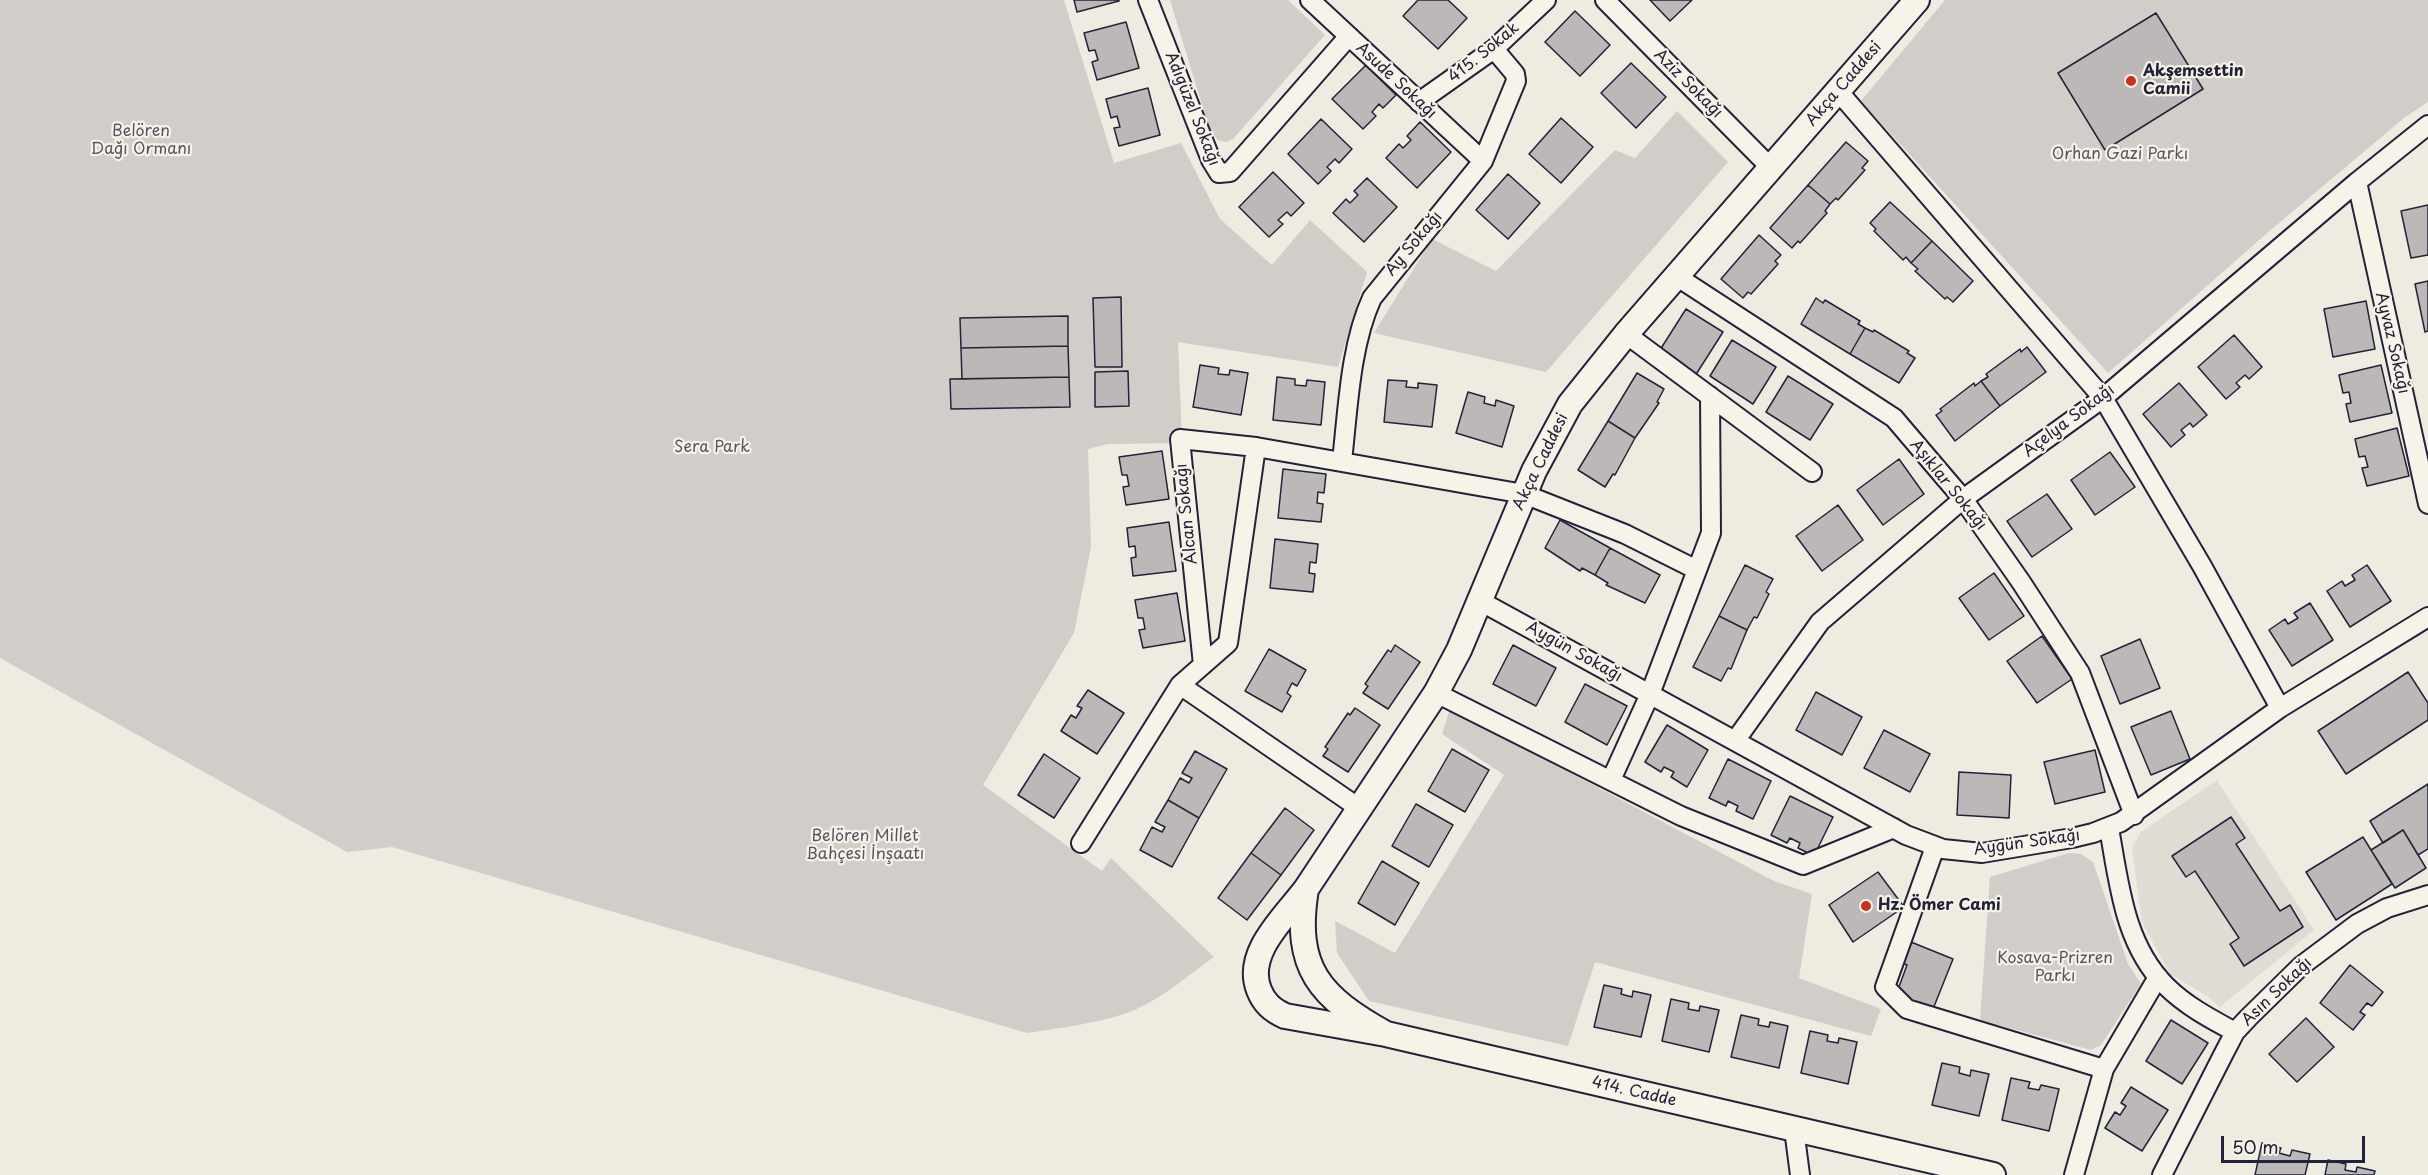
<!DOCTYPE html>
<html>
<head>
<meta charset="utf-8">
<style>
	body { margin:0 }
	#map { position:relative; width:2428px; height:1175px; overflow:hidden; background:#eeebe1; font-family:"Playpen Sans",sans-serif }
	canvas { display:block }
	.scale { position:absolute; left:2221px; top:1136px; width:144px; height:27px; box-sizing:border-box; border:3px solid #22223b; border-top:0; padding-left:8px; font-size:18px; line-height:21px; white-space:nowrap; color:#22223b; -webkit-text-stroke:4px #f7f3e8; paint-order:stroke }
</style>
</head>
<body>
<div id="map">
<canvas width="2428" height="1175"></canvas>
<div class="scale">50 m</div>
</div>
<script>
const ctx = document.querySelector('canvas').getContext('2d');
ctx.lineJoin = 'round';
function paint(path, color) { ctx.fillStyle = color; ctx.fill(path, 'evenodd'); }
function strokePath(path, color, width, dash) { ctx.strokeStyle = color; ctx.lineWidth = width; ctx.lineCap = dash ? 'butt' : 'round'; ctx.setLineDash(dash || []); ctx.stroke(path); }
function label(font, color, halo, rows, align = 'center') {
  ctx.font = font + ' "Playpen Sans",sans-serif'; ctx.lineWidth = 4.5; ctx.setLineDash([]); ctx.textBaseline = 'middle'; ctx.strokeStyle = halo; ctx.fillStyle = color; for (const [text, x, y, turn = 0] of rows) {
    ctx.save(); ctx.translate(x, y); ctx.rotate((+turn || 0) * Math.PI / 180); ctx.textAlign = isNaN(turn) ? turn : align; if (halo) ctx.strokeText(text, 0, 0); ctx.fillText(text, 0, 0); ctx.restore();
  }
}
paint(new Path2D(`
	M2217 780 2314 930 2220 1007 2207 996 2170 974 2142 922 2132 848 2141 832Z`), '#dfdcd4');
paint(new Path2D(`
	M0 0H1064L1114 163 1181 143 1220 219 1272 265 1310 220 1367 272 1338 367 1178 342 1182 443 1108 444 1088 449 1091 547 1074 633 983 785 1102 871 1111 858 1214 957C1186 977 1157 1003 1124 1014 1093 1024 1059 1028 1027 1033L392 847 347 852 0 658Z
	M1170 0H1288L1325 35 1233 139 1226 142 1218 140 1209 128Z
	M1945 0H2428V102L2404 118 2266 234 2108 373 1861 101Z
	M1677 111 1728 162 1546 372 1374 333 1432 239 1496 271 1615 150 1635 158Z
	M1450 709 1774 881 1812 894 1799 978 1881 1009 1871 1036 1595 962 1568 1046 1369 1001 1337 953 1335 921 1395 953 1504 775 1442 734Z
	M2069 853 2081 854 2093 862 2128 964 2141 984 2101 1045 2091 1050 1980 1020 1990 877Z`), '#d1cdc9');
const building = new Path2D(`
	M1074 0H1119V1L1077 12Z
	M1418 0H1448L1467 18 1438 49 1403 16Z
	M1650 0H1692L1670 21Z
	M1575 11 1610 45 1580 76 1545 42Z
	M2156 13 2203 89 2105 150 2058 73Z
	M1126 22 1139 68 1097 80 1092 62 1098 60 1095 50 1089 51 1084 33Z
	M1631 63 1666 97 1636 128 1601 93Z
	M1366 65 1396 95 1383 108 1379 104 1372 112 1376 116 1363 129 1332 99Z
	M1148 88 1160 135 1119 146 1114 128 1120 127 1117 116 1111 118 1106 99Z
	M1561 118 1593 147 1561 183 1529 154Z
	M1321 119 1352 149 1339 163 1335 159 1327 167 1331 171 1318 184 1288 154Z
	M1420 122 1451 152 1417 188 1386 158 1399 144 1403 148 1411 140 1407 136Z
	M1846 142 1868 161 1862 168 1865 170 1838 200 1836 198 1830 204 1808 185Z
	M1273 172 1304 203 1291 216 1287 212 1278 220 1283 224 1269 237 1239 207Z
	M1508 174 1540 203 1508 239 1476 210Z
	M1367 178 1397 207 1364 242 1333 213 1346 199 1350 203 1358 195 1354 191Z
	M1808 185 1830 204 1825 211 1827 213 1800 243 1798 241 1792 248 1770 228Z
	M1890 202 1932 241 1911 263 1906 257 1903 260 1874 231 1876 229 1870 223Z
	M2428 205V255L2411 258 2401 211Z
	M1759 235 1781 255 1775 261 1778 264 1751 294 1748 292 1743 298 1721 279Z
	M1932 241 1973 281 1953 302 1947 297 1945 299 1915 271 1918 269 1911 263Z
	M2428 281V331L2425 332 2415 284Z
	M1121 297 1122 367H1095L1093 298Z
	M1816 298 1823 303 1825 300 1860 321 1858 324 1865 328 1850 354 1801 324Z
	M2366 301 2375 349 2333 357 2324 309Z
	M1686 309 1723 332 1695 376 1658 353Z
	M1068 316V346L961 348 960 318Z
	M1865 328 1873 332 1874 330 1909 351 1907 353 1915 358 1899 383 1850 354Z
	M2234 335 2262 367 2249 379 2245 375 2236 383 2240 387 2226 399 2198 367Z
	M1732 340 1776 367 1753 404 1710 376Z
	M1068 346 1069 377 962 379 961 348Z
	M2027 347 2046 372 2000 406 1981 381 1988 377 1986 374 2020 349 2021 352Z
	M1200 365 1219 368 1218 374 1229 375 1230 370 1248 373 1241 415 1193 407Z
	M2381 365 2392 413 2350 422 2346 404 2351 403 2349 392 2343 393 2339 375Z
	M1128 371 1129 406 1095 407V372Z
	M1637 373 1664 389 1657 402 1659 403 1635 438 1608 421Z
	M1788 376 1833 404 1810 440 1766 412Z
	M1069 377 1070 407 951 409 950 379Z
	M1277 377 1295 379V385L1306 386 1307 380 1325 382 1321 425 1273 420Z
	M1388 380 1407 381 1406 387 1418 388V383L1437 385 1432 427 1384 422Z
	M1981 381 2000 406 1955 441 1936 415 1942 411 1940 409 1974 383 1975 386Z
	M2179 383 2207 415 2193 427 2190 423 2181 430 2185 435 2171 447 2143 414Z
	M1468 392 1485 397 1484 403 1495 406 1496 400 1514 406 1502 447 1456 433Z
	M1608 421 1635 438 1615 475 1613 474 1605 487 1578 470Z
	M2397 428 2409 476 2367 486 2362 468 2368 467 2365 456 2359 457 2355 439Z
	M1162 451 1169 499 1126 505 1123 487 1129 486 1127 475H1122L1119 457Z
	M2110 452 2135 487 2095 515 2071 480Z
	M1899 459 1924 494 1883 525 1857 490Z
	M1283 469 1326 474 1324 493 1318 492 1317 503 1323 504 1321 522 1278 518Z
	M2047 494 2072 529 2032 557 2007 521Z
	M1838 505 1863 540 1822 571 1796 536Z
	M1560 520 1610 548 1595 575 1582 568 1580 571 1545 548Z
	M1169 522 1176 571 1133 576 1131 558 1136 557 1135 546 1129 547 1127 528Z
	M1275 539 1318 544 1316 563 1310 562 1309 573 1315 574 1313 592 1270 588Z
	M1610 548 1660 575 1645 603 1606 585 1608 583 1595 575Z
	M1745 565 1773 579 1766 592 1769 594 1757 618 1754 617 1747 630 1719 616Z
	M2367 565 2391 601 2350 627 2327 591 2342 581 2345 586 2355 580 2352 575Z
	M1994 573 2024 616 1989 640 1959 598Z
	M1177 593 1185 641 1143 648 1139 630 1145 629 1143 618H1138L1135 600Z
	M2310 603 2333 640 2292 666 2269 630 2285 619 2288 624 2298 618 2294 613Z
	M1719 616 1747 630 1731 669 1728 668 1721 681 1693 667Z
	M2042 636 2072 679 2037 703 2007 661Z
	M2140 639 2160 688 2120 704 2101 656Z
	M1395 645 1420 662 1388 709 1363 693 1368 686 1365 684 1388 650 1391 652Z
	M1513 645 1556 668 1536 706 1493 684Z
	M1269 649 1306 670 1297 686 1292 683 1287 693 1291 696 1282 712 1245 691Z
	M2408 672 2428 703V720L2346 774 2318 731Z
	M1585 684 1627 706 1607 745 1565 722Z
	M1088 690 1124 713 1097 754 1061 731 1071 715 1076 718 1082 708 1077 706Z
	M1816 692 1862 717 1842 755 1796 730Z
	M1355 708 1380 725 1348 772 1323 756 1328 749 1325 747 1348 713 1350 715Z
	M2171 711 2190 759 2151 775 2131 727Z
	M1667 725 1708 750 1687 787 1671 777 1674 772 1664 767 1661 772 1645 762Z
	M1884 730 1930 754 1910 792 1864 768Z
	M1452 749 1489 770 1465 812 1428 791Z
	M2095 750 2105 792 2055 804 2044 762Z
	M1195 751 1227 769 1199 818 1168 800 1180 778 1189 783 1192 778 1182 773Z
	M1044 754 1080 778 1054 818 1018 795Z
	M1728 759 1771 781 1753 819 1736 811 1738 806 1728 801 1726 806 1709 798Z
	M1959 772 2011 775 2009 818 1957 815Z
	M2428 784V849L2418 855 2403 830 2383 843 2370 821Z
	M1790 796 1833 817 1814 856 1798 848 1800 843 1790 838 1787 843 1771 835Z
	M1168 800 1199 818 1172 867 1140 850 1152 827 1162 832 1165 827 1155 822Z
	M1416 804 1453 825 1429 867 1392 846Z
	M1285 808 1314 830 1281 875 1251 853Z
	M2231 817 2245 838 2236 844 2280 911 2290 905 2303 927 2244 966 2230 944 2239 938 2195 871 2186 877 2172 856Z
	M2403 830 2426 868 2395 888 2371 850Z
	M2363 837 2392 884 2336 920 2306 872Z
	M1251 853 1281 875 1247 920 1218 898Z
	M1382 861 1419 883 1395 925 1358 903Z
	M1878 872 1904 907 1853 942 1829 905Z
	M1906 940 1953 959 1933 1009 1896 995 1907 965 1898 961Z
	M2350 965 2383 992 2372 1006 2367 1003 2360 1012 2365 1015 2353 1030 2320 1003Z
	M1604 985 1622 989 1621 994 1632 997 1633 991 1651 995 1641 1037 1594 1027Z
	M1671 999 1689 1003 1688 1009 1699 1011 1700 1006 1719 1010 1709 1052 1662 1041Z
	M1741 1015 1759 1019 1758 1025 1769 1027 1770 1022 1788 1026 1779 1068 1731 1057Z
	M2306 1018 2334 1047 2297 1082 2269 1054Z
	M2171 1020 2208 1043 2182 1084 2146 1061Z
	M1810 1031 1828 1035 1827 1041 1838 1043 1839 1038 1857 1042 1848 1084 1801 1073Z
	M1942 1063 1960 1067 1959 1073 1970 1076 1971 1070 1989 1074 1979 1116 1932 1105Z
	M2011 1078 2030 1082 2028 1088 2039 1090 2041 1085 2059 1089 2049 1131 2002 1120Z
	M2131 1087 2168 1110 2142 1151 2105 1128 2115 1112 2120 1115 2126 1106 2121 1103Z
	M2262 1143 2281 1148 2279 1153 2290 1156 2292 1150 2310 1154 2305 1175H2255Z
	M2328 1160 2346 1164 2345 1170 2356 1172 2357 1167 2375 1171 2374 1175H2325Z`);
paint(building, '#bbb8b7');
strokePath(building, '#22223b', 1.5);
const street = new Path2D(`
	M1148 0 1211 160 1219 173 1230 172 1349 36
	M1310 0 1483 161
	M1605 0 1771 168
	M1838 91 2103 398 2202 566 2280 708
	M1419 102 1494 49 1546 0
	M2357 182 2428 504
	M1676 276 1894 418 1963 499 2021 582 2080 673 2134 815
	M1626 334 1812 472
	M1342 461C1348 409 1350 346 1372 298L1483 161 1516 81 1515 74 1494 49
	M1480 601 1906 835 1943 849 1982 853 2072 838 2093 833 2121 822 2280 708 2428 617
	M1203 665 1180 439 1256 447 1524 494 1625 534 1697 570
	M1180 685 1359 808
	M1436 693 1681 816 1803 865 1894 828
	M1735 741 1820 622 1963 499 2103 398 2357 182 2428 125
	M1611 780 1650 694 1711 533 1710 396
	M2109 828C2119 883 2124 944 2166 986 2186 1006 2211 1019 2235 1032
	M1081 843 1180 685 1228 643 1256 447
	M1935 847 1885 987 1907 1009 2104 1069
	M1794 1129 1800 1175
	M2074 1175 2104 1069 2158 977
	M2162 1175 2223 1055 2235 1032 2249 1017 2301 966 2357 924 2387 908 2428 895`);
const secondary = new Path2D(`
	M1306 889 1436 693 1459 650 1534 471 1570 404 1626 334 1917 0
	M1386 1034C1320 997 1293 969 1306 889 1285 917 1244 953 1259 990 1264 1003 1272 1010 1285 1016L1386 1034 1993 1175`);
strokePath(street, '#22223b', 22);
strokePath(secondary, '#22223b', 28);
strokePath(street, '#f7f3e8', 18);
strokePath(secondary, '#f7f3e8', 24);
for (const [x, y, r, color] of [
	[2131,81,6,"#c8321e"],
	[1866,906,6,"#c8321e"]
]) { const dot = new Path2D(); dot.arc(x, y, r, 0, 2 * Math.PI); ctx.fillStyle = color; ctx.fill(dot); strokePath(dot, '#f7f3e8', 2); }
label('16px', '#22223b', '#f7f3e8', [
	["415. Sokak",1484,53,-39],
	["Asude Sokağı",1396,81,43],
	["Aziz Sokağı",1688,84,45],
	["Akça Caddesi",1844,84,-49],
	["Adıgüzel Sokağı",1192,109,68],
	["Ay Sokağı",1414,244,-50],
	["Ayvaz Sokağı",2392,343,77],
	["Açelya Sokağı",2069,421,-37],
	["Akça Caddesi",1541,462,-64],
	["Aşıklar Sokağı",1948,485,51],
	["Alcan Sokağı",1187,514,-96],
	["Aygün Sokağı",1574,652,29],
	["Aygün Sokağı",2027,843,-8],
	["Asın Sokağı",2277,992,-44],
	["414. Cadde",1634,1092,13]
]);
label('bold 16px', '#22223b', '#f7f3e8', [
	["Akşemsettin",2143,72],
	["Camii",2143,90],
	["Hz. Ömer Cami",1878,906]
], 'left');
label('16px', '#575566', '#f7f3e8', [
	["Belören",141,132],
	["Dağı Ormanı",141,150],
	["Orhan Gazi Parkı",2120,155],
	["Sera Park",712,448],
	["Belören Millet",865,837],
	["Bahçesi İnşaatı",865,855],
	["Kosava-Prizren",2055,959],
	["Parkı",2055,977]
]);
</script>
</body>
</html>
